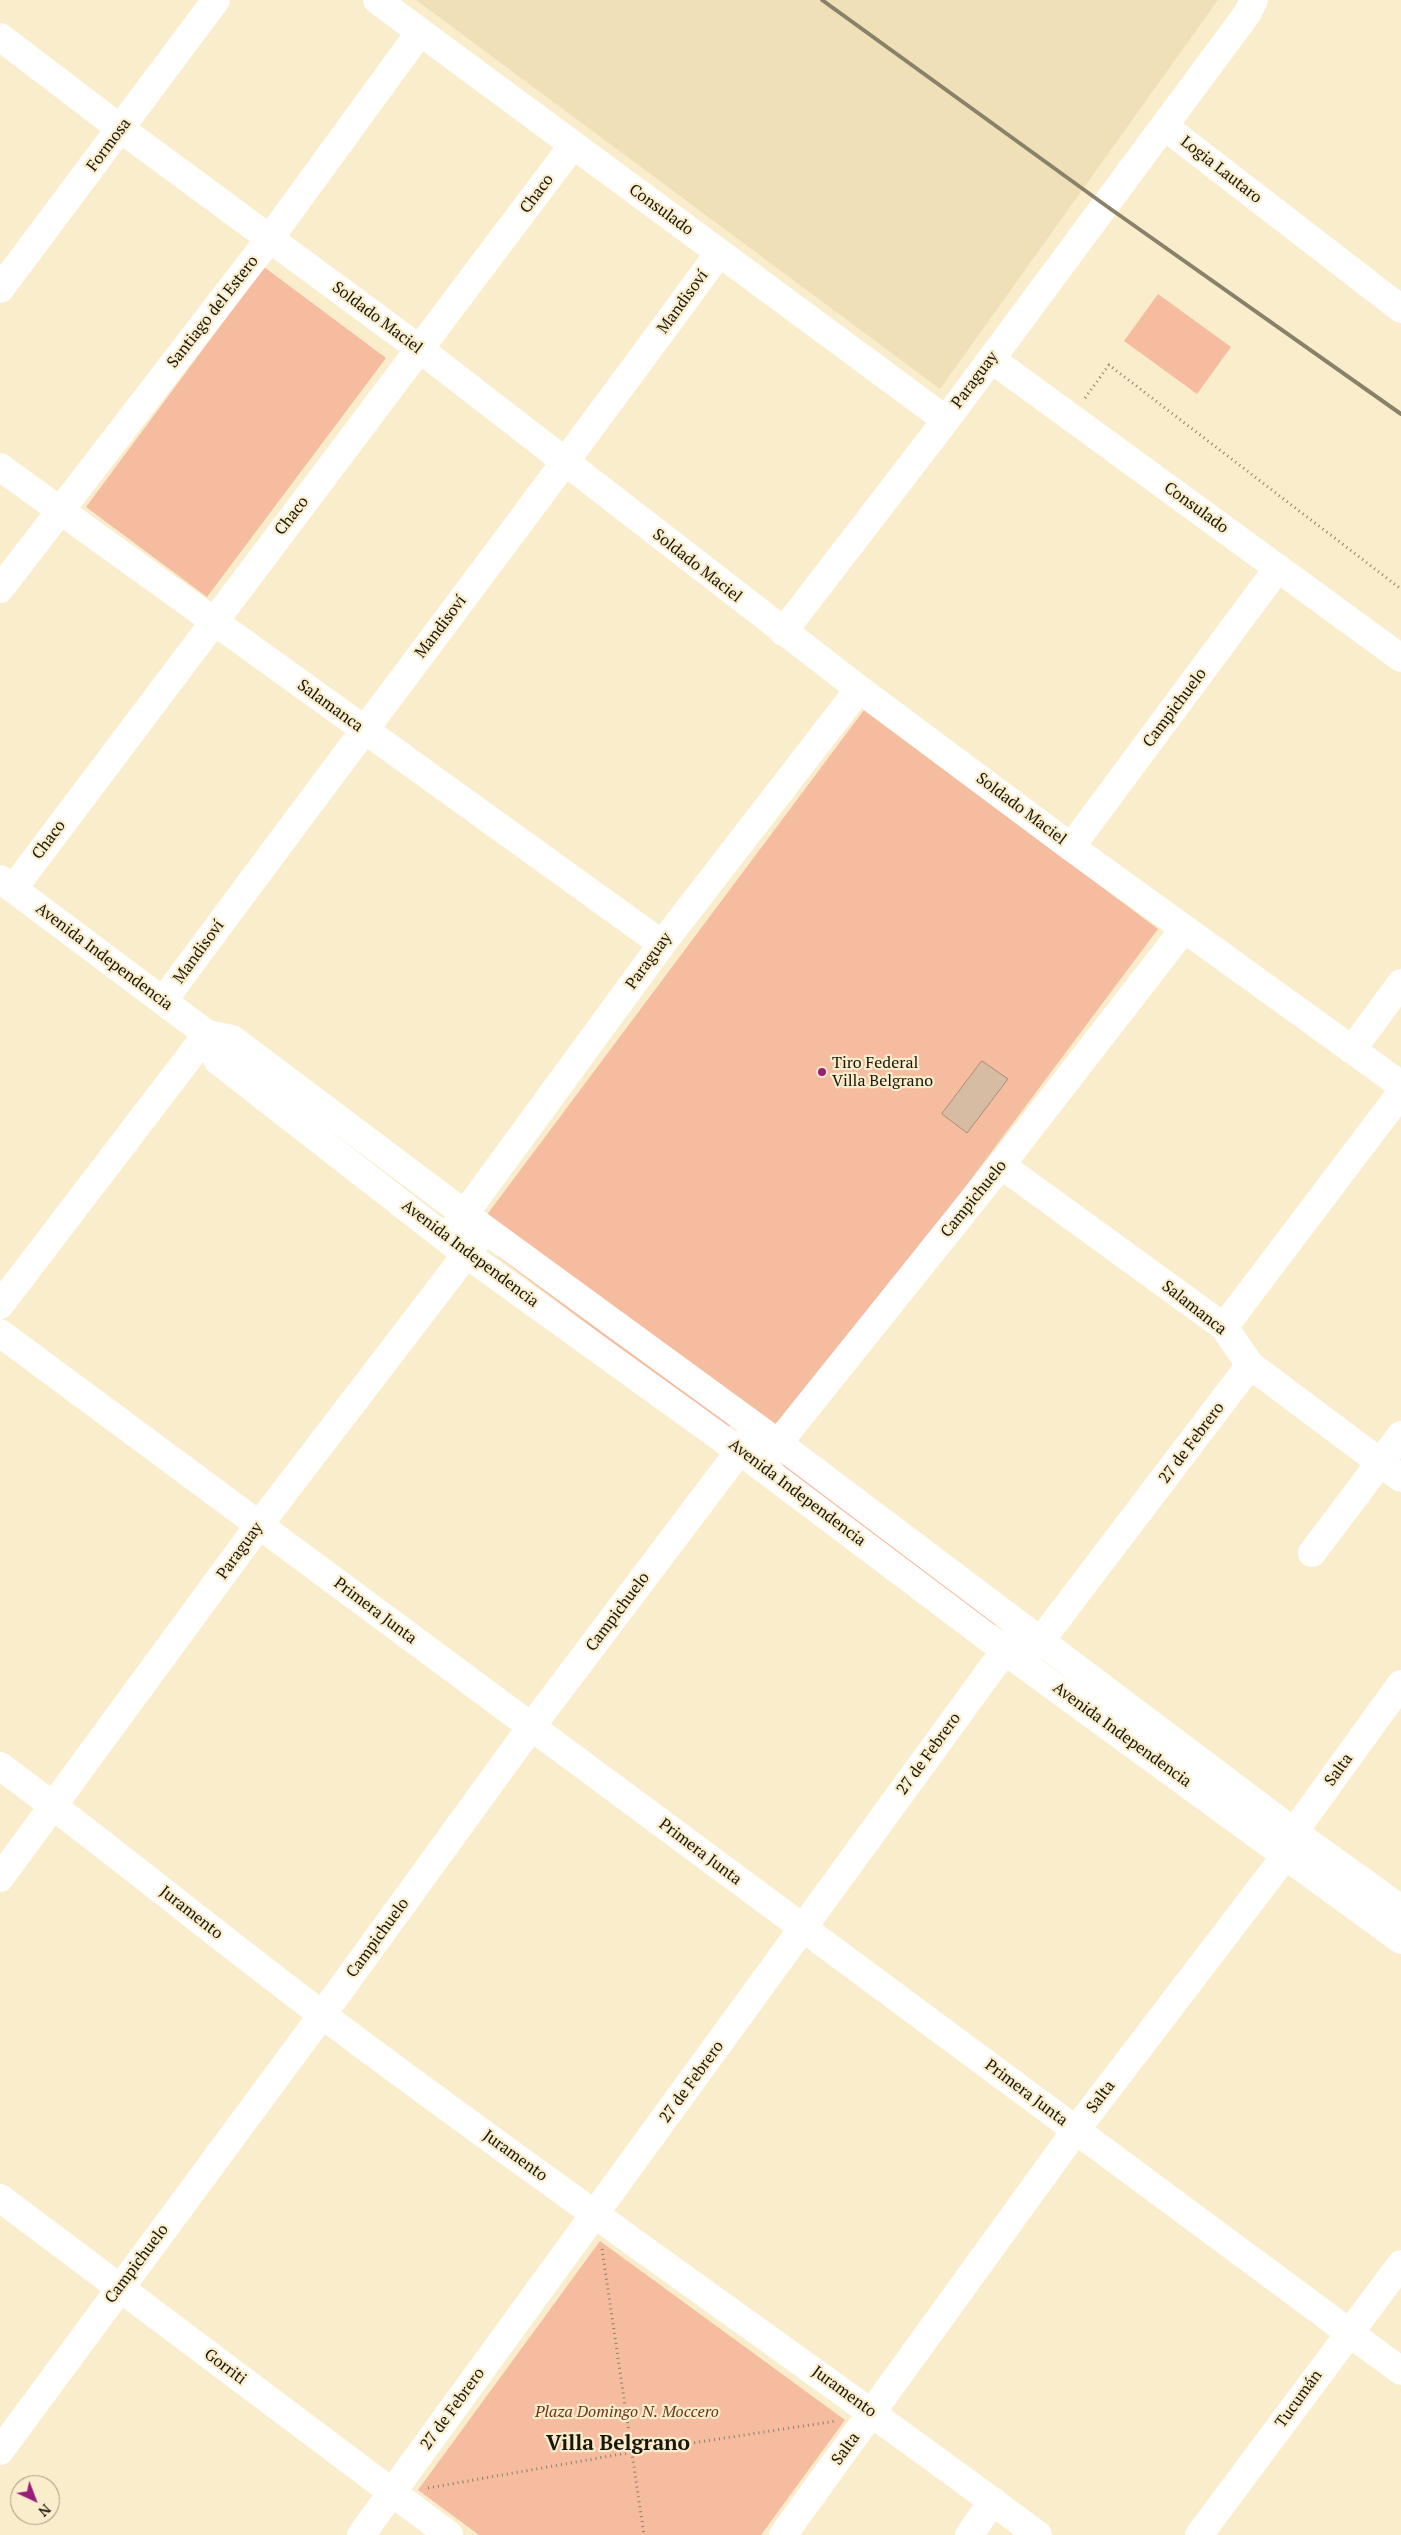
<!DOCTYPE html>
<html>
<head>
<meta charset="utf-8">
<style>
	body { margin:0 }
	#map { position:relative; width:1401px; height:2535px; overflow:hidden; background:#faedcc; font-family:"PT Serif",serif }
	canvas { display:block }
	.north { position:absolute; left:10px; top:2475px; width:50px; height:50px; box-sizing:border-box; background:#faedcc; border:1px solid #a0977e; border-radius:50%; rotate:137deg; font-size:14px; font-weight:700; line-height:20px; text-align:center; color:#191509 }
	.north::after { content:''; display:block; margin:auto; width:18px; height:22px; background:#991e77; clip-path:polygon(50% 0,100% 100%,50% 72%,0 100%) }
</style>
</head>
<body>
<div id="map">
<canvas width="1401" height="2535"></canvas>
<div class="north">N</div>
</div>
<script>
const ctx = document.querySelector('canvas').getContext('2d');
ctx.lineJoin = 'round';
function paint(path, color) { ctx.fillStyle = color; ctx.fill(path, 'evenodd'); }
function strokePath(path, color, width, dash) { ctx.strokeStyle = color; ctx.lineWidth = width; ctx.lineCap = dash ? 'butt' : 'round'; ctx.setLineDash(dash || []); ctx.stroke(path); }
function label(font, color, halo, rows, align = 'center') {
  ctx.font = font + ' "PT Serif",serif'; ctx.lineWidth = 4.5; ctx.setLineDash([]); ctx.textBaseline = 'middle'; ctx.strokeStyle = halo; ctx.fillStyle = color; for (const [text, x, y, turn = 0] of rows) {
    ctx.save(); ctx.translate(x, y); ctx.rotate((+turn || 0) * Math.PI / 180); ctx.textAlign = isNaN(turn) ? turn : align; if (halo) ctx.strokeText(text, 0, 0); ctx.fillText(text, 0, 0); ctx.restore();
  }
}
paint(new Path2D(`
	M416 0H1218L940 389Z`), '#efe0b7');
paint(new Path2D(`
	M264 267 386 358 207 597 86 507Z
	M1158 294 1231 347 1197 394 1124 341Z
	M864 710 1158 929 780 1435 486 1216Z
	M501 1251 731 1424 727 1429 497 1256Z
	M784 1463 997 1623 993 1628 781 1468Z
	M600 2241 845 2420 761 2535H479L418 2490Z`), '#f6bca0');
const building = new Path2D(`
	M982 1061 1008 1079 967 1133 942 1114Z`);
paint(building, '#d5bca2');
strokePath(building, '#a68e74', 1);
strokePath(new Path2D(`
	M1085 398 1109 365 1401 589
	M602 2249 644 2535
	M428 2488 633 2452 836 2421`), '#888069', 3, [1, 4]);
strokePath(new Path2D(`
	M377 0 946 420
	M0 37 121 129 421 350 859 689 1071 847 1401 1085
	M1164 126 1401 309
	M0 289 216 0
	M991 359 1401 658
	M0 467 662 944
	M0 589 270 238 420 32
	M783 632 946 420 1247 14 1254 0
	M1071 847 1278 568
	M0 879 207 1034 232 1039 486 1230 778 1443 1294 1832 1401 1909
	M13 889C198 640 388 394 573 145
	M163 1001C347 751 536 504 719 253
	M207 1034 218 1061 466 1254 760 1466 1023 1664 1401 1940
	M1352 1050 1401 983
	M1001 1165 1224 1327 1250 1365 1401 1478
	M455 1227 662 944 859 689
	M0 1305 207 1034
	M1224 1327 1401 1093
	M0 1333 1401 2371
	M767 1457 1001 1165 1184 929
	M1312 1553 1401 1435
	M1029 1656 1250 1365
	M0 1766C110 1847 214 1934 324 2016 559 2193 802 2359 1038 2535
	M0 1878 259 1525 478 1239
	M0 2198 449 2535
	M0 2451 322 2015 531 1727 750 1437
	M361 2535 1016 1635
	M783 2535 1076 2130 1286 1855 1294 1832 1401 1684
	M969 2535 993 2501
	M1199 2535 1401 2264`), '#fff', 28);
strokePath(new Path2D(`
	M822 0 1105 205 1401 414`), '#89816a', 4);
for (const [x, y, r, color] of [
	[822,1072,5,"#991e77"]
]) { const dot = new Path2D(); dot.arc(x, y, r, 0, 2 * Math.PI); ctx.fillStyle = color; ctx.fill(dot); strokePath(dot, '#faedcc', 2); }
label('16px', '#191509', '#faedcc', [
	["Formosa",109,145,-53],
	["Logia Lautaro",1221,170,38],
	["Chaco",537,194,-53],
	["Consulado",661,210,36],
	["Mandisoví",683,302,-54],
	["Santiago del Estero",213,312,-52],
	["Soldado Maciel",377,318,37],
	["Paraguay",975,380,-53],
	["Consulado",1196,508,36],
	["Chaco",292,516,-52],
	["Soldado Maciel",697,566,38],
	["Mandisoví",441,627,-53],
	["Salamanca",330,706,36],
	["Campichuelo",1175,708,-53],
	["Soldado Maciel",1021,809,37],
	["Chaco",49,840,-53],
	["Mandisoví",199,952,-54],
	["Avenida Independencia",104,957,37],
	["Paraguay",649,961,-54],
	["Campichuelo",974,1199,-51],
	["Avenida Independencia",470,1254,37],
	["Salamanca",1194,1308,38],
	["27 de Febrero",1192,1443,-53],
	["Avenida Independencia",797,1493,37],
	["Paraguay",240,1551,-54],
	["Primera Junta",375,1611,37],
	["Campichuelo",618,1612,-53],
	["Avenida Independencia",1122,1735,36],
	["27 de Febrero",929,1754,-54],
	["Salta",1339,1770,-54],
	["Primera Junta",700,1852,37],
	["Juramento",191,1913,38],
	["Campichuelo",378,1938,-54],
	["27 de Febrero",692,2082,-54],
	["Primera Junta",1026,2093,37],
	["Salta",1101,2097,-53],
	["Juramento",515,2156,36],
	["Campichuelo",137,2264,-53],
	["Gorriti",225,2367,37],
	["Juramento",844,2392,36],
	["Tucumán",1299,2399,-54],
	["27 de Febrero",453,2409,-54],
	["Salta",846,2449,-54]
]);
label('16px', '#191509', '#faedcc', [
	["Tiro Federal",832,1063],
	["Villa Belgrano",832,1081]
], 'left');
label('italic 16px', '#6b371a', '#faedcc', [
	["Plaza Domingo N. Moccero",627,2412]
]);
label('bold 21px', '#191509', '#faedcc', [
	["Villa Belgrano",618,2444]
]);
</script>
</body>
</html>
